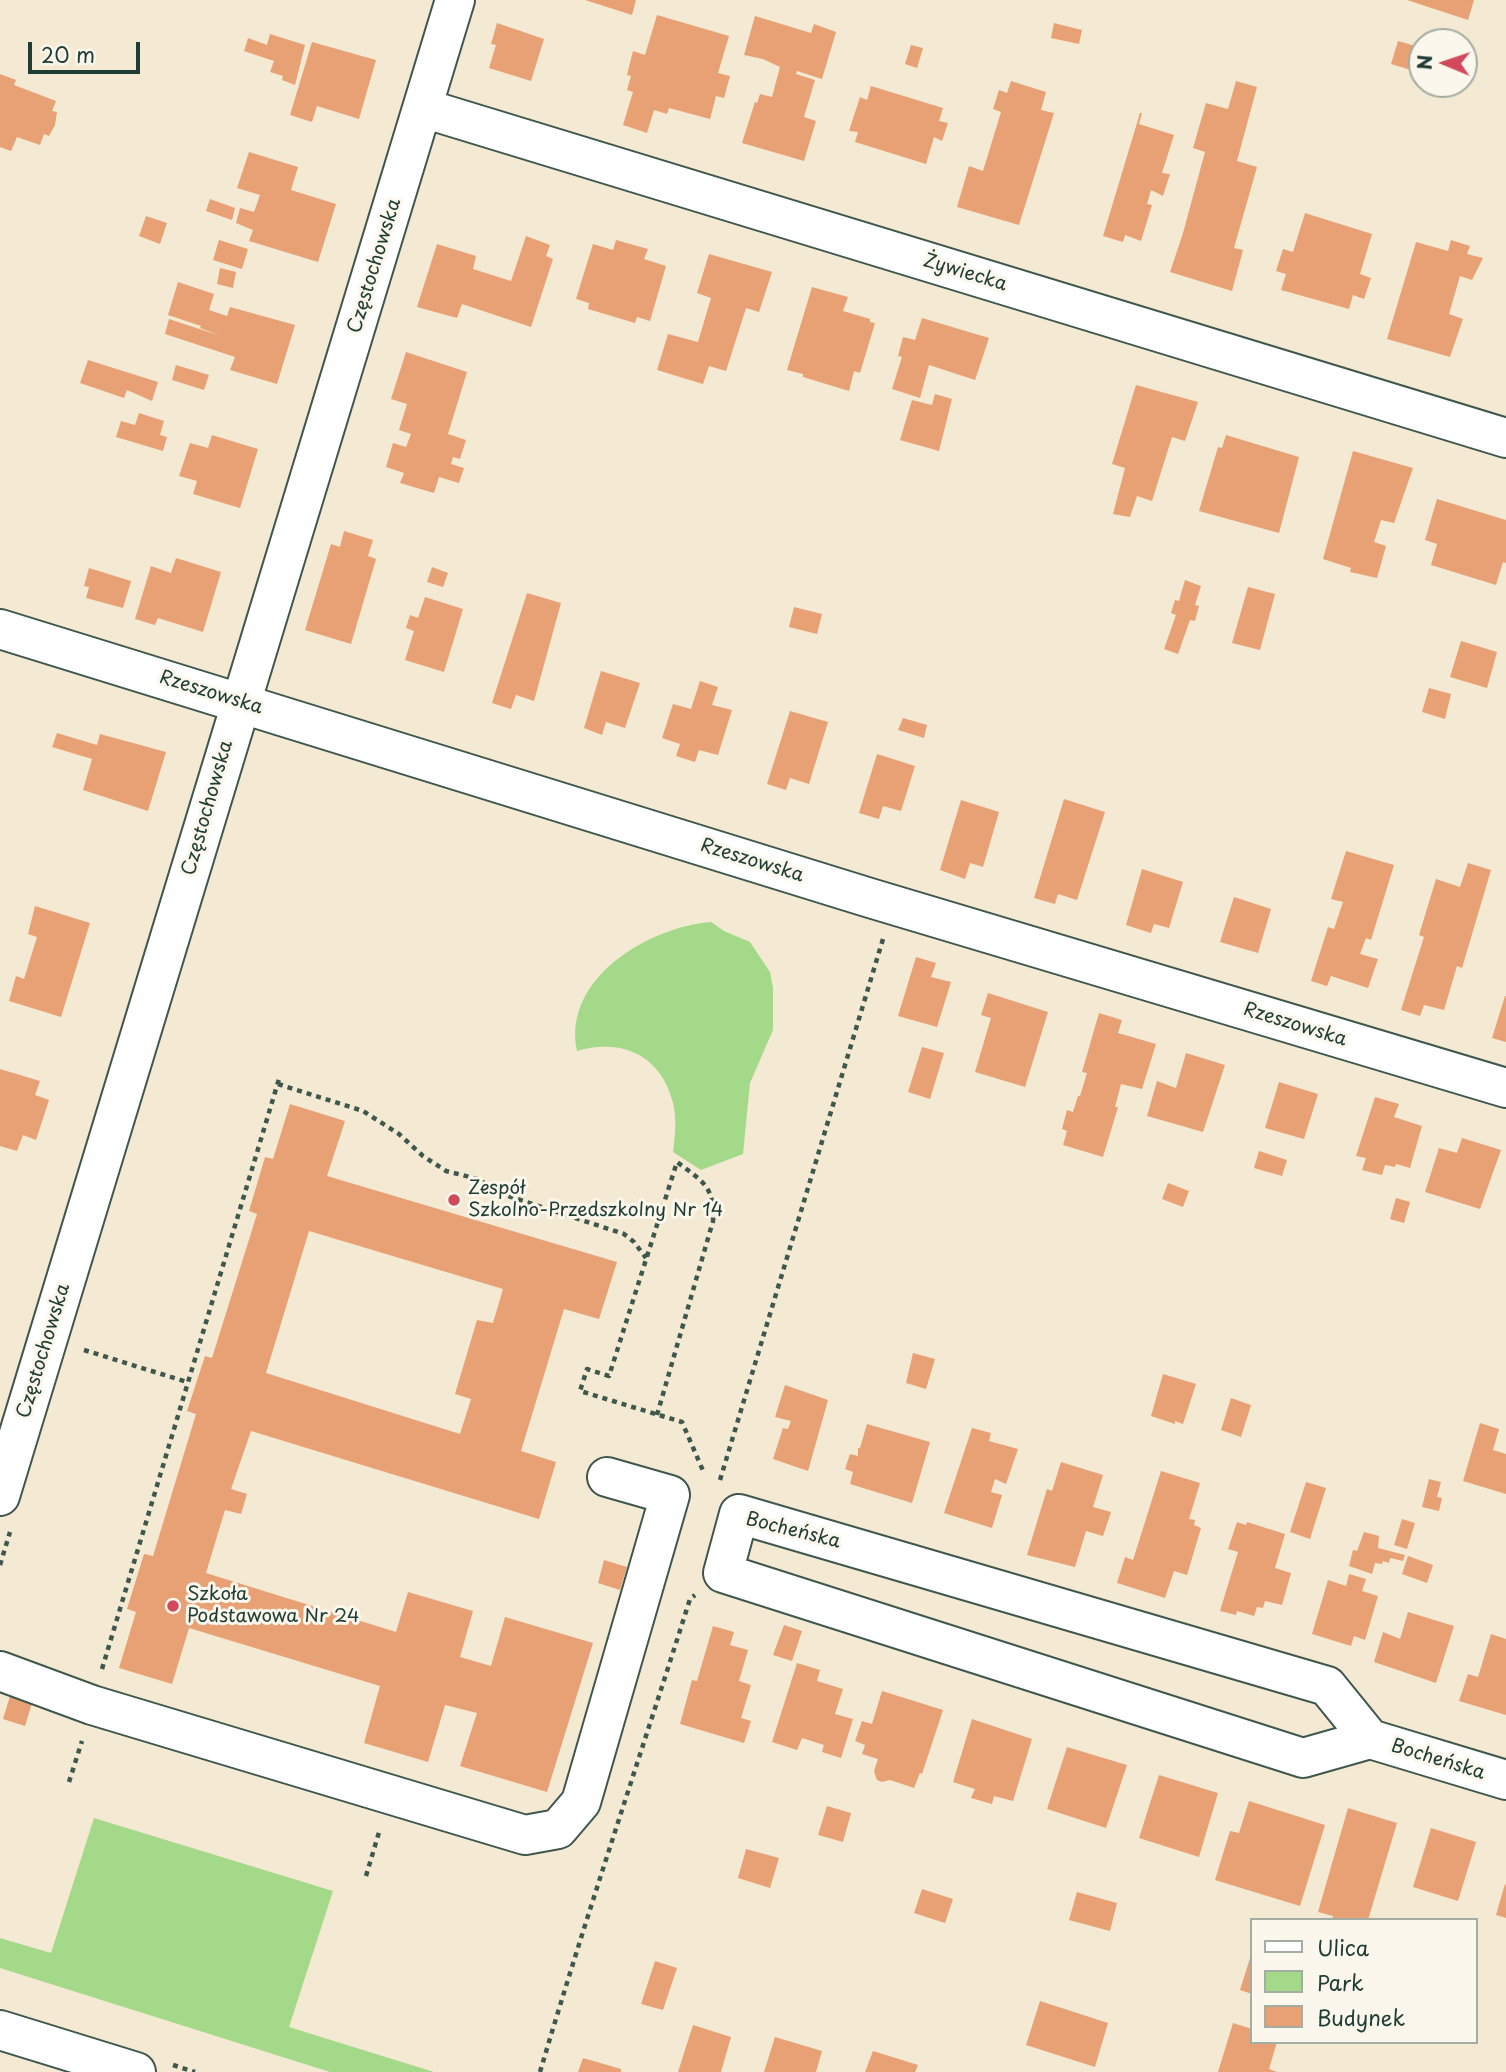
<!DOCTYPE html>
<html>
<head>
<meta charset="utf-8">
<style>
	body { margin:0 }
	#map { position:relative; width:1506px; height:2072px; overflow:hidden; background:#f4ead3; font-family:"Playpen Sans",sans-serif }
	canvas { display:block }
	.legend { position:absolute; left:1250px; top:1918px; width:228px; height:126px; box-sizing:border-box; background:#fbf7ec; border:2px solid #a3ada2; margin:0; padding:9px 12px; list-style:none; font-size:21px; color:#1f3d34 }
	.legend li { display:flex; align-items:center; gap:14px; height:35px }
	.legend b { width:35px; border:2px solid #a3ada2 }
	.north { position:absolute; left:1408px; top:28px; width:70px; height:70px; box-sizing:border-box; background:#fbf7ec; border:2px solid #a3ada2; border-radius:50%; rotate:272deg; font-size:19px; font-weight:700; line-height:28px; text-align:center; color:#1f3d34 }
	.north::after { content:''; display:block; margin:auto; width:24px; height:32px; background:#d1495b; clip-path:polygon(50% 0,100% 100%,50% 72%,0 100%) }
	.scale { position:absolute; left:28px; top:42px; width:112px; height:32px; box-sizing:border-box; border:4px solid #1f3d34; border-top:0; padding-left:9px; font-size:21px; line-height:24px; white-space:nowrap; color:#1f3d34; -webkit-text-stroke:5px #fbf7ec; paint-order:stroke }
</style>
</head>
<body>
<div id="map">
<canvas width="1506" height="2072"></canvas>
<ul class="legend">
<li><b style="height:9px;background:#fff"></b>Ulica</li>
<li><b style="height:19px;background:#a4d989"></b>Park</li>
<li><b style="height:19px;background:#e7a175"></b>Budynek</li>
</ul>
<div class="north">N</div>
<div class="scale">20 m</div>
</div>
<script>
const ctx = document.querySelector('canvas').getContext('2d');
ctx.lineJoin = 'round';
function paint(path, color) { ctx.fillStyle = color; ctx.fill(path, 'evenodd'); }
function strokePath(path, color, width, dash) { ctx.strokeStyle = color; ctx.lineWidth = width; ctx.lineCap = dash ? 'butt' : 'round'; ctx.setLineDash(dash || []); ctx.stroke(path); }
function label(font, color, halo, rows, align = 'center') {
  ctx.font = font + ' "Playpen Sans",sans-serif'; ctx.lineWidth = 6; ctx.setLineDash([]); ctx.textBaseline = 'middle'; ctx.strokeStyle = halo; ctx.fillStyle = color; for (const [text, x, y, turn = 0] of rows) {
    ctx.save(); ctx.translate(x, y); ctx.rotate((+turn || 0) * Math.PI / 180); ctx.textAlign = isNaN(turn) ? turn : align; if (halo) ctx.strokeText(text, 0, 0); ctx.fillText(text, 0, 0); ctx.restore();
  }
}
paint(new Path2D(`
	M711 922 724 931 750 942 770 972 773 988V1030L750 1083 743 1154 701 1170 673 1152C675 1136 677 1119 673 1103 661 1055 622 1038 577 1051 562 978 649 927 711 922Z
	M94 1818 333 1891 289 2027 434 2072H330L0 1968V1938L51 1953Z`), '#a4d989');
paint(new Path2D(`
	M585 0H636L632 15Z
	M1407 0H1474L1468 20Z
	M657 15 729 36 718 73 730 76 724 98 716 96 710 119 669 108 667 114 654 110 647 133 623 125 633 92 627 90 631 76 627 75 633 51 645 55Z
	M755 16 811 33 814 24 836 32 822 79 797 71 796 74 815 80 804 117 816 121 804 161 742 143 755 102 757 103 760 94 772 97 780 67 763 59 744 55Z
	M497 23 544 39 531 81 489 68 496 45 491 44Z
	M1054 23 1082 30 1079 44 1051 38Z
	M270 34 305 45 295 85 282 80 283 76 270 72 274 61 244 51 248 38 267 45Z
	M1398 41 1419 47 1411 70 1391 64Z
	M312 42 376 60 359 119 317 106 312 122 290 115Z
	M911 45 923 48 917 68 905 64Z
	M0 74 16 80 14 85 56 101 52 111 57 112 55 125 49 136 44 134 40 145 17 137 11 151 0 147Z
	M1011 81 1046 92 1041 110 1054 113 1019 225 957 207 969 166 983 171 1001 112 993 109 999 90 1007 93Z
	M1236 81 1257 87 1237 161 1257 167 1234 248 1243 250 1232 291 1170 272 1183 233 1205 152 1193 148 1206 103 1228 109Z
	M871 86 943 108 939 121 948 123 942 141 934 137 926 164 855 142 858 132 849 131 860 97 867 100Z
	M1140 113H1142L1139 124 1174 135 1162 173 1170 174 1163 196 1151 190 1147 204 1152 205 1141 241 1125 235 1123 242 1103 236Z
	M249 152 298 167 291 190 336 204 318 262 249 241 253 230 236 223 240 208 254 212 260 195 237 188Z
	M210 199 235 208 232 220 206 211Z
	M1305 213 1372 234 1360 274 1371 278 1364 299 1353 295 1349 309 1281 290 1286 274 1276 271 1283 249 1293 252Z
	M146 216 167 223 160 244 139 236Z
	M526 236 550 245 546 256 553 259 531 327 462 304 457 318 417 307 437 244 476 256 473 269 511 281Z
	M219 240 248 249 242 269 213 260Z
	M616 240 648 249 644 259 666 266 650 321 637 317 635 323 588 309 589 303 576 299 593 244 613 250Z
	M1451 240 1470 246 1467 254 1483 258 1472 280 1460 276 1449 314 1463 319 1450 357 1387 339 1416 242 1448 251Z
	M709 254 772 272 759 312 746 308 726 371 709 366 703 384 657 370 668 334 698 342 711 298 697 293Z
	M220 268 236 272 233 288 217 284Z
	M178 282 214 294 209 310 227 316 230 307 295 325 277 384 230 370 235 357 165 334 169 319 221 336 200 328 201 326 168 315Z
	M812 287 848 297 843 311 870 319V322L875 323 860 373 854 371 849 391 803 377V374L787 370Z
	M922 318 989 338 975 380 929 365 920 398 892 389 902 357 898 356 903 337 915 340Z
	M406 352 467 372 448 434 466 440 460 459 453 457 451 464 464 468 459 483 439 477 434 493 400 483 404 473 386 467 393 443 406 447 411 434 399 430 407 404 391 399Z
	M88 360 158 382 152 401 127 390 124 398 80 383Z
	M176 365 209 375 204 390 172 380Z
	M1136 385 1198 402 1185 441 1172 437 1152 501 1137 496 1130 517 1113 514 1125 468 1112 464Z
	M935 394 952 399 939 451 900 440 912 400 932 405Z
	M139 413 164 421 160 435 167 437 163 451 116 437 121 421 135 425Z
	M212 435 258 449 240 508 193 494 197 481 179 476 190 443 208 448Z
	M1226 435 1299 457 1279 533 1199 511 1218 447 1222 448Z
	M1353 451 1413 468 1394 523 1381 520 1374 542 1386 546 1377 578 1350 572 1351 568 1323 559Z
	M1437 499 1506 520V563L1503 562 1496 585 1431 565 1437 544 1425 540Z
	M344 531 373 540 368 556 376 559 351 644 305 630 331 544 340 547Z
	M176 558 221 572 203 632 158 618 155 625 135 619 151 566 171 573Z
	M432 567 448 573 443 587 427 582Z
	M89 568 131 581 123 608 86 598 89 587 84 586Z
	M1185 580 1201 586 1195 605 1199 606 1195 621 1190 620 1178 654 1164 649 1176 615 1171 613 1175 600 1179 601Z
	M1248 587 1275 594 1260 650 1232 643Z
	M527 593 561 603 534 701 516 695 511 709 492 703Z
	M425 597 463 609 444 672 405 660 414 631 406 628 410 615 418 618Z
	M794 607 822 614 817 634 789 627Z
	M1461 641 1497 652 1487 688 1450 677Z
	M601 671 640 683 625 728 606 722 602 735 584 728Z
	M700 681 718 687 712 705 732 710 718 755 699 750 695 762 676 756 680 744 662 738 673 704 691 709Z
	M1429 688 1451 694 1445 719 1422 712Z
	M790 711 828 722 809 784 790 778 786 790 767 784Z
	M903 718 927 725 924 738 898 730Z
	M57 733 97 745 100 734 166 752 148 811 83 790 92 759 52 747Z
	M877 754 915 766 901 811 883 806 879 819 859 813Z
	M1064 799 1105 812 1077 900 1058 894 1055 904 1034 898Z
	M961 800 999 812 983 867 970 863 965 879 940 870Z
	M1346 851 1394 865 1371 940 1366 938 1360 954 1378 959 1368 988 1331 976 1327 986 1311 981 1328 927 1334 929 1343 902 1331 899Z
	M1468 863 1491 870 1462 968 1457 966 1444 1010 1424 1005 1420 1016 1401 1010 1424 937 1419 935 1436 879 1460 887Z
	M1142 869 1183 882 1169 928 1154 924 1151 933 1126 925Z
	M1234 897 1271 909 1258 953 1220 942Z
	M35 906 90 923 61 1017 9 1001 16 976 24 979 37 937 28 934Z
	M916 957 936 963 931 977 951 982 937 1027 898 1016Z
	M988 993 1048 1012 1025 1087 975 1072 991 1018 981 1015Z
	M1505 996H1506V1042L1492 1038Z
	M1099 1013 1122 1020 1118 1033 1156 1044 1142 1089 1121 1084 1115 1107H1118L1103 1157 1063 1145 1067 1131 1062 1129 1067 1110 1073 1112 1078 1096H1080L1087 1073 1082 1072Z
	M922 1047 944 1053 930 1099 908 1092Z
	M1186 1053 1225 1065 1203 1132 1147 1116 1157 1081 1176 1088Z
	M0 1069 40 1081 35 1095 49 1100 36 1140 23 1135 17 1151 0 1146Z
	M1279 1082 1318 1094 1304 1139 1265 1128Z
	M1375 1097 1399 1104 1394 1117 1422 1126 1410 1168 1396 1164 1395 1167 1385 1165 1382 1175 1362 1170 1366 1158 1356 1156Z
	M290 1104 345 1121 327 1176 617 1262 599 1319 564 1309 521 1451 556 1462 539 1519 251 1431 231 1489 247 1494 241 1514 225 1510 206 1573 396 1632 408 1592 473 1611 460 1657 491 1666 505 1617 593 1643 547 1792 460 1766 477 1713 445 1705 428 1762 364 1743 380 1686 189 1628 172 1684 119 1668 136 1612 127 1609 144 1554 153 1556 196 1414 187 1411 205 1356 212 1358 257 1214 249 1211 265 1157 273 1159ZM309 1231 503 1289 493 1323 477 1320 455 1394 471 1399 460 1434 266 1373Z
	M1462 1138 1501 1150 1480 1209 1425 1192 1439 1148 1457 1153Z
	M1259 1151 1287 1160 1282 1176 1254 1168Z
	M1168 1183 1189 1191 1183 1207 1162 1199Z
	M1396 1198 1410 1202 1404 1223 1390 1219Z
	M913 1353 935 1359 926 1389 906 1383Z
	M1163 1374 1196 1384 1183 1424 1175 1421V1424L1151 1416Z
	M785 1385 828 1400 808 1471 773 1459 783 1428 788 1429 791 1421 775 1417Z
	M1231 1398 1251 1405 1241 1437 1221 1430Z
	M1480 1423 1499 1429 1493 1450 1506 1454V1494L1463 1481Z
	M867 1424 930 1442 912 1503 850 1484 853 1472 845 1469 850 1454 858 1456V1448H860Z
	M972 1428 991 1433 989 1441 1018 1449 1006 1484 995 1479 991 1492 1002 1495 992 1528 944 1513Z
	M1061 1462 1103 1475 1093 1507 1111 1512 1103 1536 1086 1531 1075 1567 1027 1555 1047 1489 1052 1491Z
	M1161 1471 1200 1483 1189 1519 1195 1520 1194 1525 1201 1528 1187 1575 1174 1571 1165 1598 1117 1583 1125 1557 1133 1560Z
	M1429 1479 1441 1482 1437 1497 1442 1498 1439 1511 1422 1507Z
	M1306 1482 1326 1488 1310 1539 1290 1532Z
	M1402 1519 1415 1523 1407 1549 1394 1545Z
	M1237 1522 1246 1525 1247 1522 1285 1534 1275 1568 1291 1573 1282 1605 1265 1601 1263 1608 1257 1607 1254 1616 1237 1611 1236 1615 1220 1611 1238 1552 1228 1549Z
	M1364 1532 1379 1536 1378 1548 1405 1555 1403 1561 1390 1558 1389 1563 1383 1561 1382 1564 1375 1563 1372 1574 1349 1566 1353 1550 1357 1551Z
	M1408 1556 1433 1565 1427 1583 1402 1574Z
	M604 1560 627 1567 620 1590 598 1583Z
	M1349 1574 1366 1579 1362 1591 1378 1596 1365 1640 1354 1636 1351 1646 1312 1634 1328 1580 1346 1586Z
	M1408 1612 1454 1626 1436 1683 1374 1662 1383 1632 1400 1639Z
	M784 1625 802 1631 792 1661 773 1655Z
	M713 1626 734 1632 730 1645 748 1650 739 1681 751 1685 741 1718 751 1721 744 1743 680 1724 692 1680 697 1681Z
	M1491 1634 1506 1639V1715L1459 1701 1468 1674 1478 1677Z
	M797 1663 820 1670 817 1681 843 1689 835 1714 853 1719 841 1758 822 1752 824 1745 802 1738 797 1750 772 1742Z
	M882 1691 943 1710 922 1774 920 1773 914 1788 890 1780 882 1782 877 1780 874 1771 878 1759 862 1754 865 1745 855 1741 862 1721 872 1724Z
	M10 1696 32 1703 25 1726 3 1719Z
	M972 1719 1032 1739 1013 1801 994 1796 992 1804 971 1798 975 1789 953 1782Z
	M1067 1747 1127 1765 1106 1828 1047 1809Z
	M1159 1775 1218 1793 1199 1857 1139 1838Z
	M1249 1801 1325 1825 1300 1906 1215 1880 1230 1831 1239 1833Z
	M827 1806 851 1813 843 1842 818 1835Z
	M1348 1808 1397 1823 1368 1920H1332L1333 1916 1318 1912Z
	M1431 1828 1476 1842 1458 1901 1413 1887Z
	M746 1849 779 1858 770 1888 738 1878Z
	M1505 1884 1506 1885V1918L1496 1915Z
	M922 1889 953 1899 945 1923 914 1913Z
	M1077 1892 1117 1903 1110 1931 1069 1920Z
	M1250 1958H1252V1994L1240 1990Z
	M655 1961 677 1968 663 2010 641 2004Z
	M1040 2001 1108 2023 1095 2067 1026 2045Z
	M1233 2023 1252 2029V2042H1277L1269 2069 1277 2072H1218Z
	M693 2025 731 2037 721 2072H678Z
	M775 2037 822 2051 816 2072H764Z
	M873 2051 918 2065 915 2072H865Z
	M583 2058 621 2069V2072H578Z`), '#e7a175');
const minor = new Path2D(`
	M423 108 1506 438
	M0 629 870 898 1506 1088
	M0 1496 455 0
	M0 1671 92 1705 525 1835 558 1829 581 1802 670 1495 607 1477
	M1370 1739 1327 1686 739 1514 723 1573 1303 1758 1370 1739 1506 1780
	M0 2030 136 2072`);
strokePath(minor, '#3f574c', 42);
strokePath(new Path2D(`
	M278 1084 363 1111 399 1134 423 1156 446 1171 478 1179 502 1194 624 1234 634 1242 646 1258
	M84 1350 187 1382
	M657 1415 713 1221C715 1186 702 1181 677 1162L609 1376 587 1369 580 1391 682 1422 704 1473
	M720 1480 883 939
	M0 1565 10 1532
	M102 1669 279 1079
	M69 1782 82 1741
	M366 1876 380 1829
	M173 2065 195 2072
	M540 2072C587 1913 640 1757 690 1599L695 1595`), '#3f574c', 4.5, [5, 5]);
strokePath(minor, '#fff', 38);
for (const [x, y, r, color] of [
	[454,1200,7,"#d1495b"],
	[173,1606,7,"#d1495b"]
]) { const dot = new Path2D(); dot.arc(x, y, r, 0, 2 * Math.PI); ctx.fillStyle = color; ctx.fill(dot); strokePath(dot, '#fbf7ec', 2.5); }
label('19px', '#1f3d34', '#fbf7ec', [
	["Częstochowska",375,266,-73],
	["Żywiecka",965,273,17],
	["Rzeszowska",211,693,17],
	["Częstochowska",208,808,-74],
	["Rzeszowska",752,861,17],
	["Rzeszowska",1295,1025,17],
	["Częstochowska",44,1351,-73],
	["Bocheńska",793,1531,14],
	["Bocheńska",1438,1760,17]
]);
label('19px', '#1f3d34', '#fbf7ec', [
	["Zespół",468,1189],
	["Szkolno-Przedszkolny Nr 14",468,1211],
	["Szkoła",187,1595],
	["Podstawowa Nr 24",187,1617]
], 'left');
</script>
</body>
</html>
